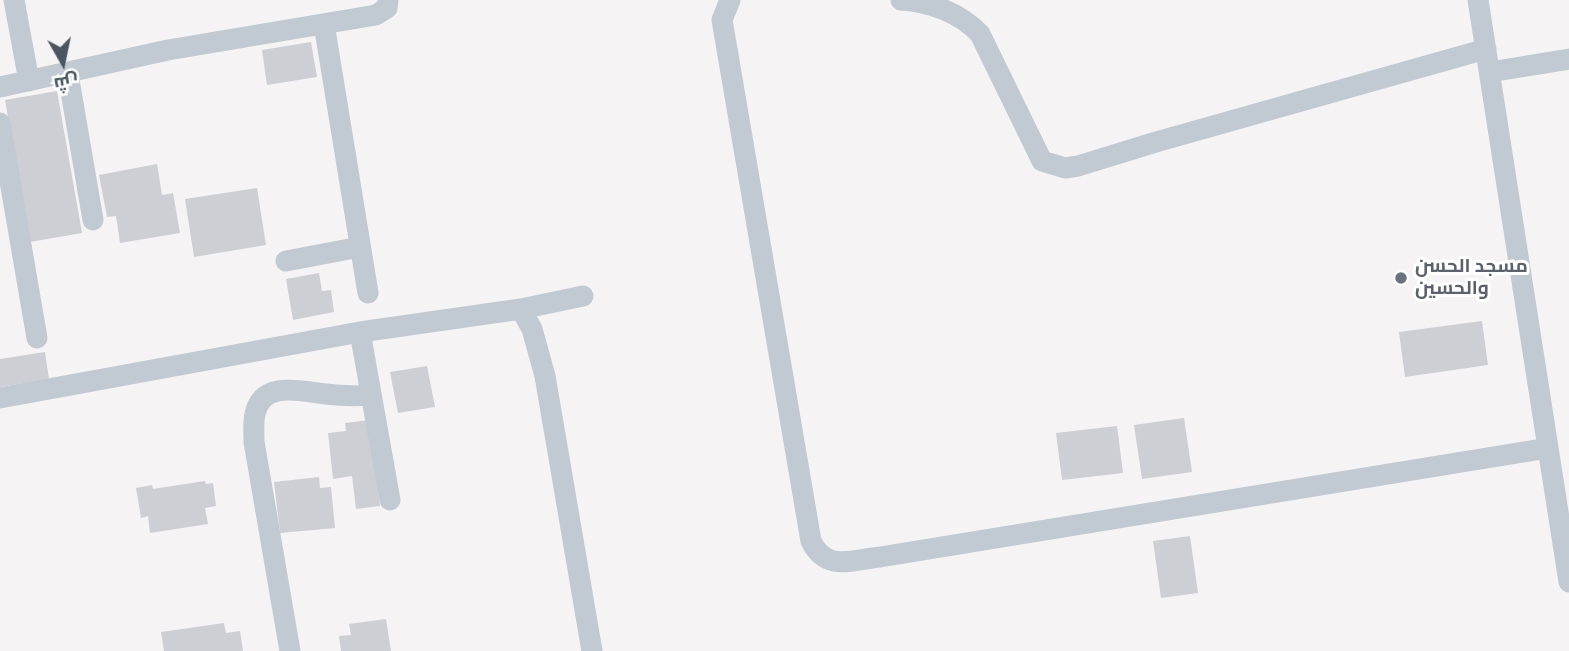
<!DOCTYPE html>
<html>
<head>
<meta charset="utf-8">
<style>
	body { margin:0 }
	#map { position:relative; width:1569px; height:651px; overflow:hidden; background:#f5f3f3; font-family:"Archivo Narrow",Cairo,sans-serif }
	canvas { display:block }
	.north { position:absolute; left:28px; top:28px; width:70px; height:70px; -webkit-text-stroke:5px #fff; paint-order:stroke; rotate:171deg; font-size:19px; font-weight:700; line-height:28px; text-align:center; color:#4a5661 }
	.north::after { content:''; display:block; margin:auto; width:24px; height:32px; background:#4a5661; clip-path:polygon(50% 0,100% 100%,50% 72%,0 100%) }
</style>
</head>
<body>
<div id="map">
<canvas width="1569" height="651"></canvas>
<div class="north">ش</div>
</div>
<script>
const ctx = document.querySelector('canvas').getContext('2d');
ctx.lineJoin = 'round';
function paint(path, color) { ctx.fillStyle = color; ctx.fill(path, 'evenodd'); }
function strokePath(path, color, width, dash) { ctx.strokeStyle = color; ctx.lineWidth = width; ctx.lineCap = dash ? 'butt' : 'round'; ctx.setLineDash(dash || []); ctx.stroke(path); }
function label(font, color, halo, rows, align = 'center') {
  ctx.font = font + ' "Archivo Narrow",Cairo,sans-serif'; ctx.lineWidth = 6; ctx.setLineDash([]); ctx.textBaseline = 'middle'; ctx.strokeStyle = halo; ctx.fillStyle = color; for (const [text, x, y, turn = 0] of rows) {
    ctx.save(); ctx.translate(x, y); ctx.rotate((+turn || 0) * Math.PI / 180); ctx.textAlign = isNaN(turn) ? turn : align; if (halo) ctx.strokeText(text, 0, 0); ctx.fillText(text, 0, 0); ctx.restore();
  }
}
paint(new Path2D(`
	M311 42 317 77 267 85 262 50Z
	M57 91 82 233 30 242 5 100Z
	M157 164 162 195 173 193 180 233 120 243 116 216 107 217 99 175Z
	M257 188 266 245 194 257 185 199Z
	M319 273 322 291 331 290 334 312 293 320 286 279Z
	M1482 321 1488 365 1405 377 1399 332Z
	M45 352 49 379 0 387V359Z
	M427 366 435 407 398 413 390 372Z
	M1184 418 1192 472 1142 479 1134 425Z
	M369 420 380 506 356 509 352 476 333 479 328 433 346 431 345 423Z
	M1117 426 1123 473 1062 480 1056 433Z
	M319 477 320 488 331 487 335 528 280 533 274 482Z
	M205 481 206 484 213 483 216 506 205 508 208 524 150 533 148 516 141 518 136 488 152 485 153 489Z
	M1190 536 1198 593 1161 598 1153 541Z
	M386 619 391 651H341L339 636 351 635 349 624Z
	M224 623 226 633 240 631 243 651H164L161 632Z`), '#cdcfd5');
strokePath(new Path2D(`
	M14 0 29 81
	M730 0 722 20 811 541C826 572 851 560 880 557L1548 448
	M901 0C931 2 960 13 980 34L1042 161 1065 168 1078 166 1156 142 1486 49
	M1478 0 1569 582
	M324 24 368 293
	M1490 72 1569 59
	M68 74 93 220
	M0 87 168 50 376 15 387 8 388 0
	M0 123 37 338
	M286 261 360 247
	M521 309 532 329 545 376 592 651
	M360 332 521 309 583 296
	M0 398 360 332 390 500
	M290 651 254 442C254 433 253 422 255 414 262 379 303 392 326 394 341 396 356 396 371 395`), '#c1cad2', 21);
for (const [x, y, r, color] of [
	[1401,278,7,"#6b7280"]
]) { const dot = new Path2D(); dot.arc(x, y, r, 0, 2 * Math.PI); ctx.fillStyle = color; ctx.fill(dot); strokePath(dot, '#fff', 2.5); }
label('bold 19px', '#5b616d', '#fff', [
	["مسجد الحسن",1415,267],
	["والحسين",1415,289]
], 'left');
</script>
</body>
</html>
